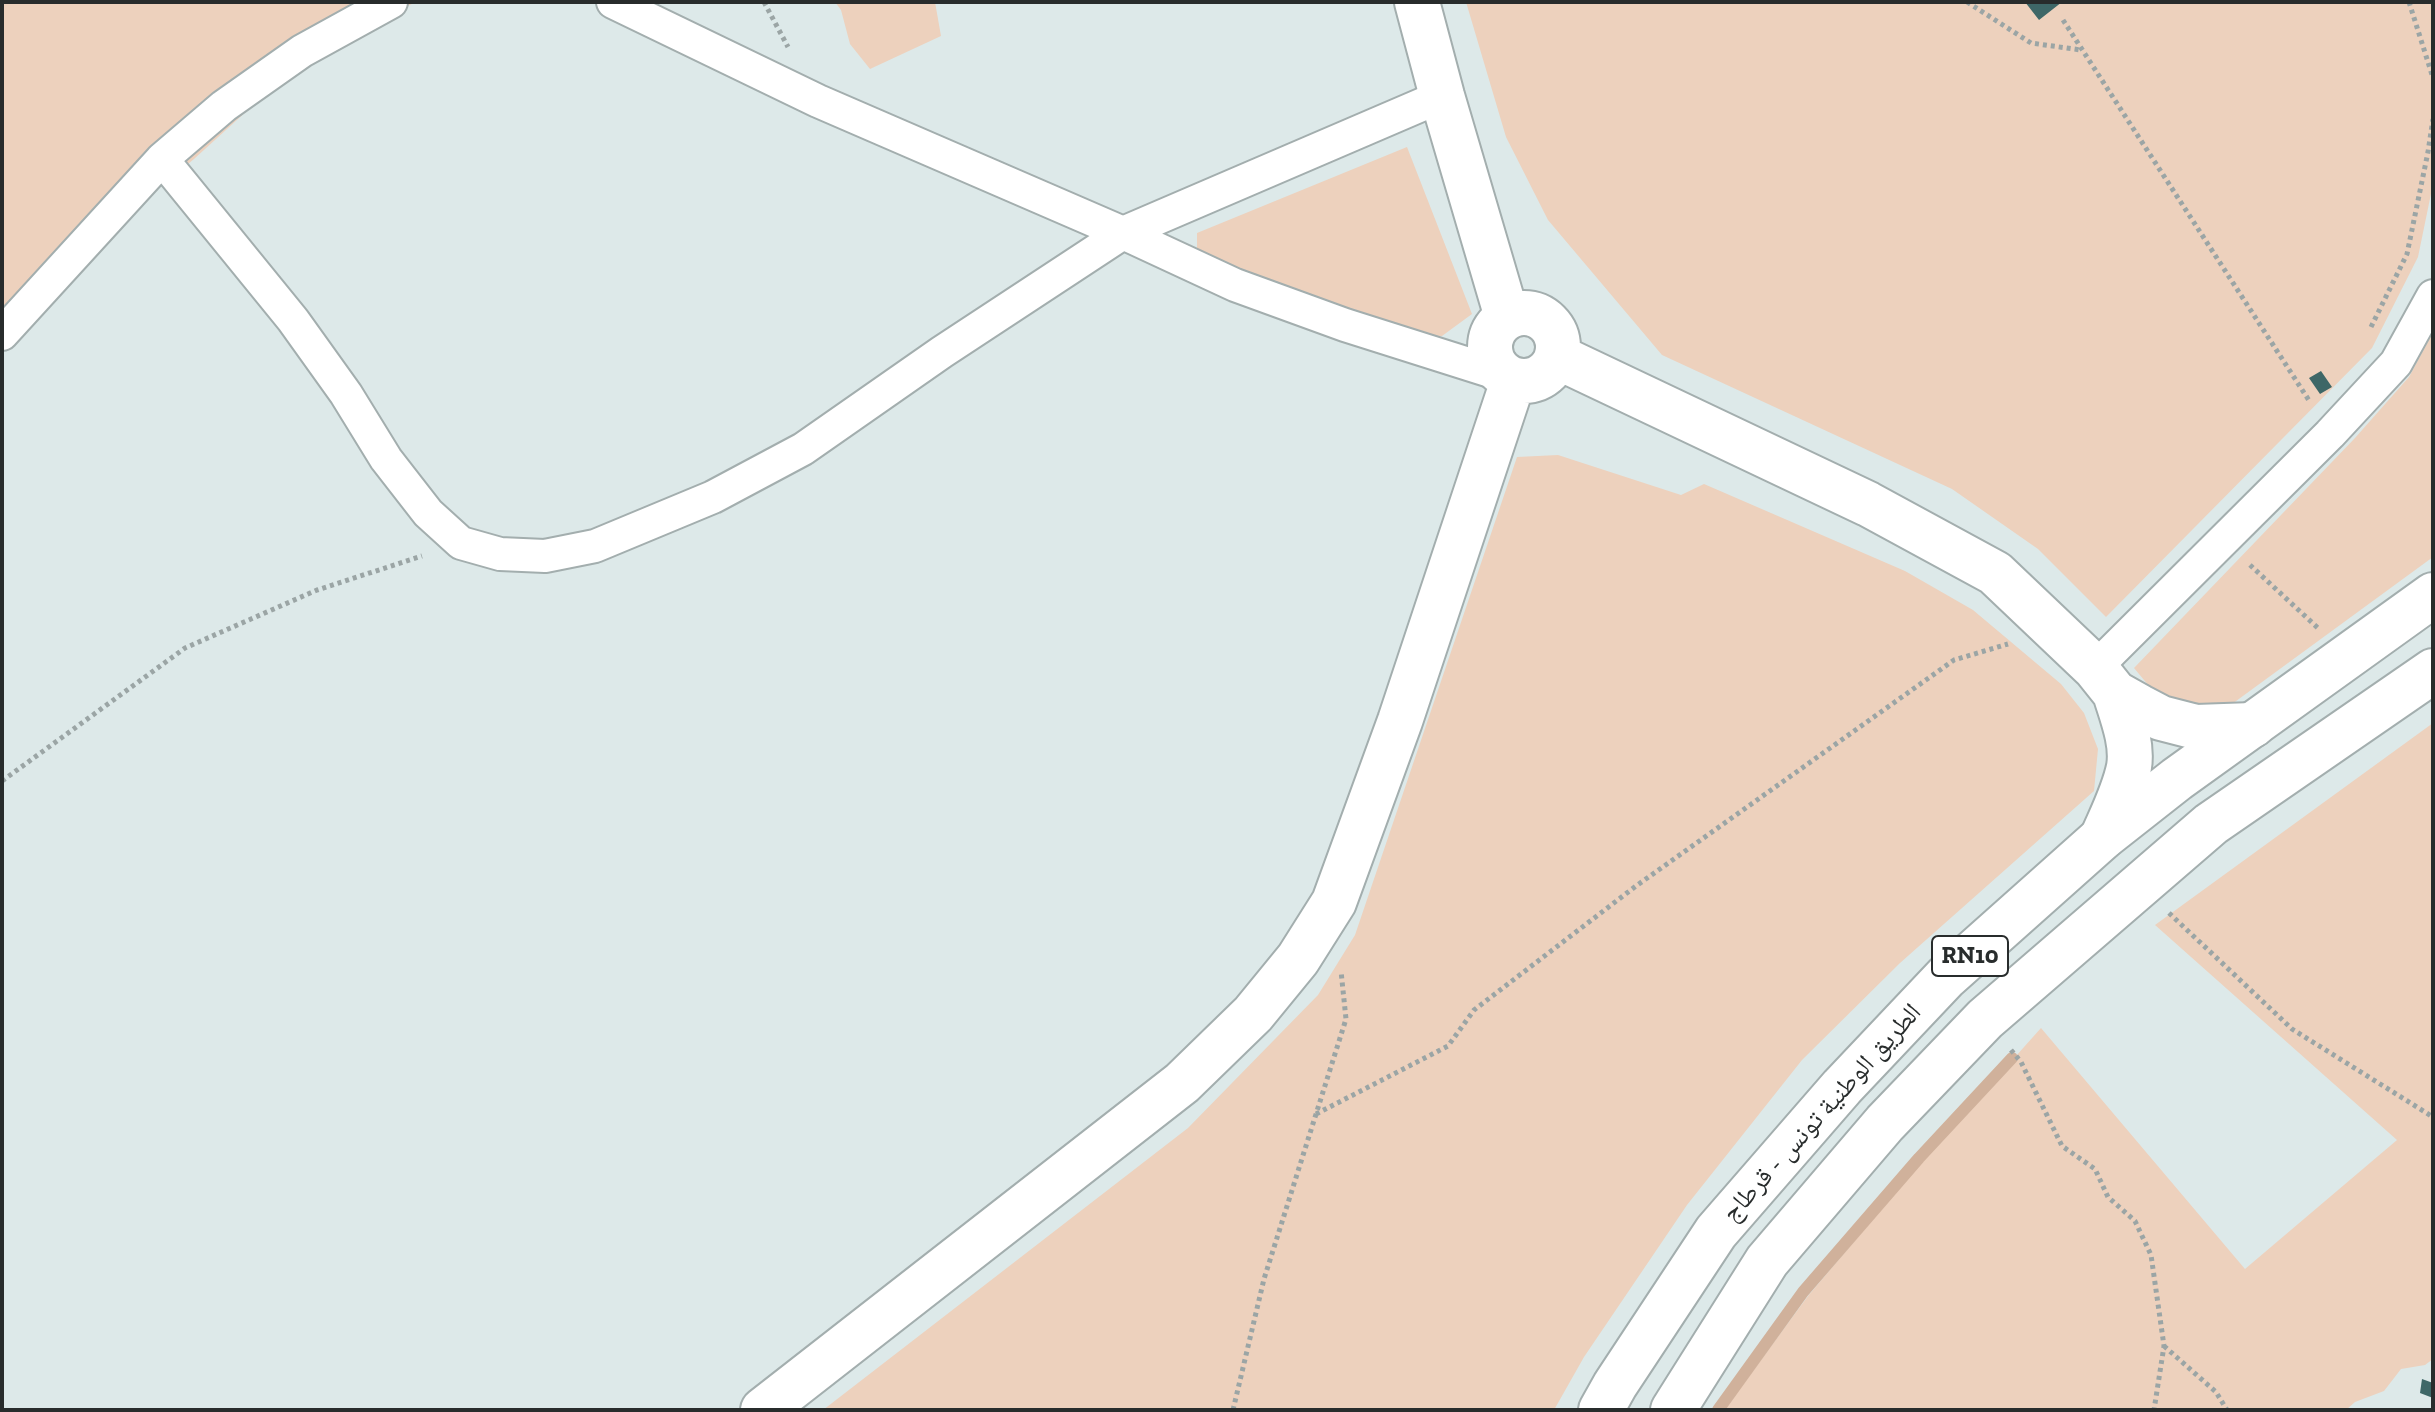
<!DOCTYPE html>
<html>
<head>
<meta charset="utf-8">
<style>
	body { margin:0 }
	#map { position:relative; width:2435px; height:1412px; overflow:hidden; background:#dde9e9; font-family:"Zilla Slab",serif }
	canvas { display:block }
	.frame { position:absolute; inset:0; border:4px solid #282c2c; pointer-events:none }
</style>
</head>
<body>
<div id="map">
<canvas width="2435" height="1412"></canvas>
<div class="frame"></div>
</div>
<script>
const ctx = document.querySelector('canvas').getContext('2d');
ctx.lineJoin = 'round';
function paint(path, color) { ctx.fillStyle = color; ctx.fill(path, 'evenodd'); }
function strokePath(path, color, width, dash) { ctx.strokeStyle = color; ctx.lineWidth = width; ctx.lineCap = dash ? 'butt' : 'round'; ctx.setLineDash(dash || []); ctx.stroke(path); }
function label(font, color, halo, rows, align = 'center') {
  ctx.font = font + ' "Zilla Slab","Noto Naskh Arabic",serif'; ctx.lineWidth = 8; ctx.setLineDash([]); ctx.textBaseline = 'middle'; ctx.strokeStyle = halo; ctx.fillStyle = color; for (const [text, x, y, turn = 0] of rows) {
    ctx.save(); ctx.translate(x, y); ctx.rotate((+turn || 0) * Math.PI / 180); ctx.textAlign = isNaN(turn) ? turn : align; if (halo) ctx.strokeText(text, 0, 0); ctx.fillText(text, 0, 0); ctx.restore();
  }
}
paint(new Path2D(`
	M2 2H416L378 20 282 79 194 159 2 317Z
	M835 2H935L941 36 870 69 850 44 841 10Z
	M1466 2H2433V184L2418 257 2372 348 2106 617 2038 549 1952 489 1662 355 1548 220 1506 137Z
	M1407 147 1472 314 1442 336 1406 335 1197 262V233Z
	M2433 332V557L2232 704 2194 709 2154 692 2134 668 2355 438 2409 377Z
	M1558 455 1681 495 1704 484 1905 571 1973 610 2061 684 2084 713 2098 749 2094 791 1900 963 1802 1060 1687 1205 1584 1357 1554 1410H823L1188 1128 1318 995 1355 935 1517 457Z
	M2433 723V1359L2425 1365 2401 1369 2384 1391 2355 1402 2346 1410H1724L1808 1296 1923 1160 2041 1028 2245 1269 2397 1140 2155 925Z`), '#edd1bd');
strokePath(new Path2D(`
	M1718 1410 1803 1292 1919 1158 2012 1058`), '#d0b19b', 12);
paint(new Path2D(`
	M2025 2H2062L2039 20Z
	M2321 371 2332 387 2320 394 2309 378Z
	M2422 1379 2433 1383V1398L2420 1393Z`), '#3e6767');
const street = new Path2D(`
	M613 2 818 101 1123 233 1235 285 1345 325 1503 375
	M162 159 293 320 346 394 386 459 428 513 461 543 500 554 545 556 595 546 713 497 803 449 942 352 1123 233 1442 96
	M2 334 162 159 224 106 302 51 391 2
	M2095 668 2330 434 2396 363 2433 296`);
const secondary = new Path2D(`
	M1417 2 1442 96 1507 317
	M1490 347a34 34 0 1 1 68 0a34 34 0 1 1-68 0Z
	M1558 357 1868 504 1995 573 2095 668 2115 693 2140 707 2161 718 2196 727 2253 725
	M2102 838C2112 815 2124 792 2129 767 2133 743 2122 716 2115 693
	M763 1410 1182 1083 1253 1014 1298 959 1334 902 1400 721 1513 381`);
const highway = new Path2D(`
	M1601 1410 1615 1385 1716 1232 1842 1087 1946 977 2102 838 2177 779 2433 595
	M1673 1410 1767 1261 1885 1123 1985 1019 2211 824 2433 671`);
strokePath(street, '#a3aeae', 36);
strokePath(secondary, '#a3aeae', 48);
strokePath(highway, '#a3aeae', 48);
strokePath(new Path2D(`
	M764 2 788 47
	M1967 2 2031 43 2081 50
	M2409 2 2433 78
	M2063 20 2310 402
	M2371 327 2407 254 2428 152 2433 119
	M2250 565 2319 629
	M2 781 185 648 317 590 422 556
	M2169 913 2292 1029 2433 1117
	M2011 1050 2021 1062 2062 1146 2095 1169 2108 1197 2135 1221 2151 1255 2164 1346 2154 1410
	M1316 1114 1448 1046 1474 1010 1636 886 1954 660 2008 644
	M2164 1346 2216 1392 2227 1410
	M1233 1410 1264 1279 1346 1019 1341 971`), '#9ba5a5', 5, [4, 4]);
strokePath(street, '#fff', 32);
strokePath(secondary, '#fff', 44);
strokePath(highway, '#fff', 44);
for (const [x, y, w] of [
	[1970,956,76]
]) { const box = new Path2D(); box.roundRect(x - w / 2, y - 20, w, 40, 6); ctx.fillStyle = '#fff'; ctx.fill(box); strokePath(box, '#282c2c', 2); }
label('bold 24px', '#282c2c', null, [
	["RN10",1970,956]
]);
label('26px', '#282c2c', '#fff', [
	["الطريق الوطنية تونس - قرطاج",1822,1113,-48]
]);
</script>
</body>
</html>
